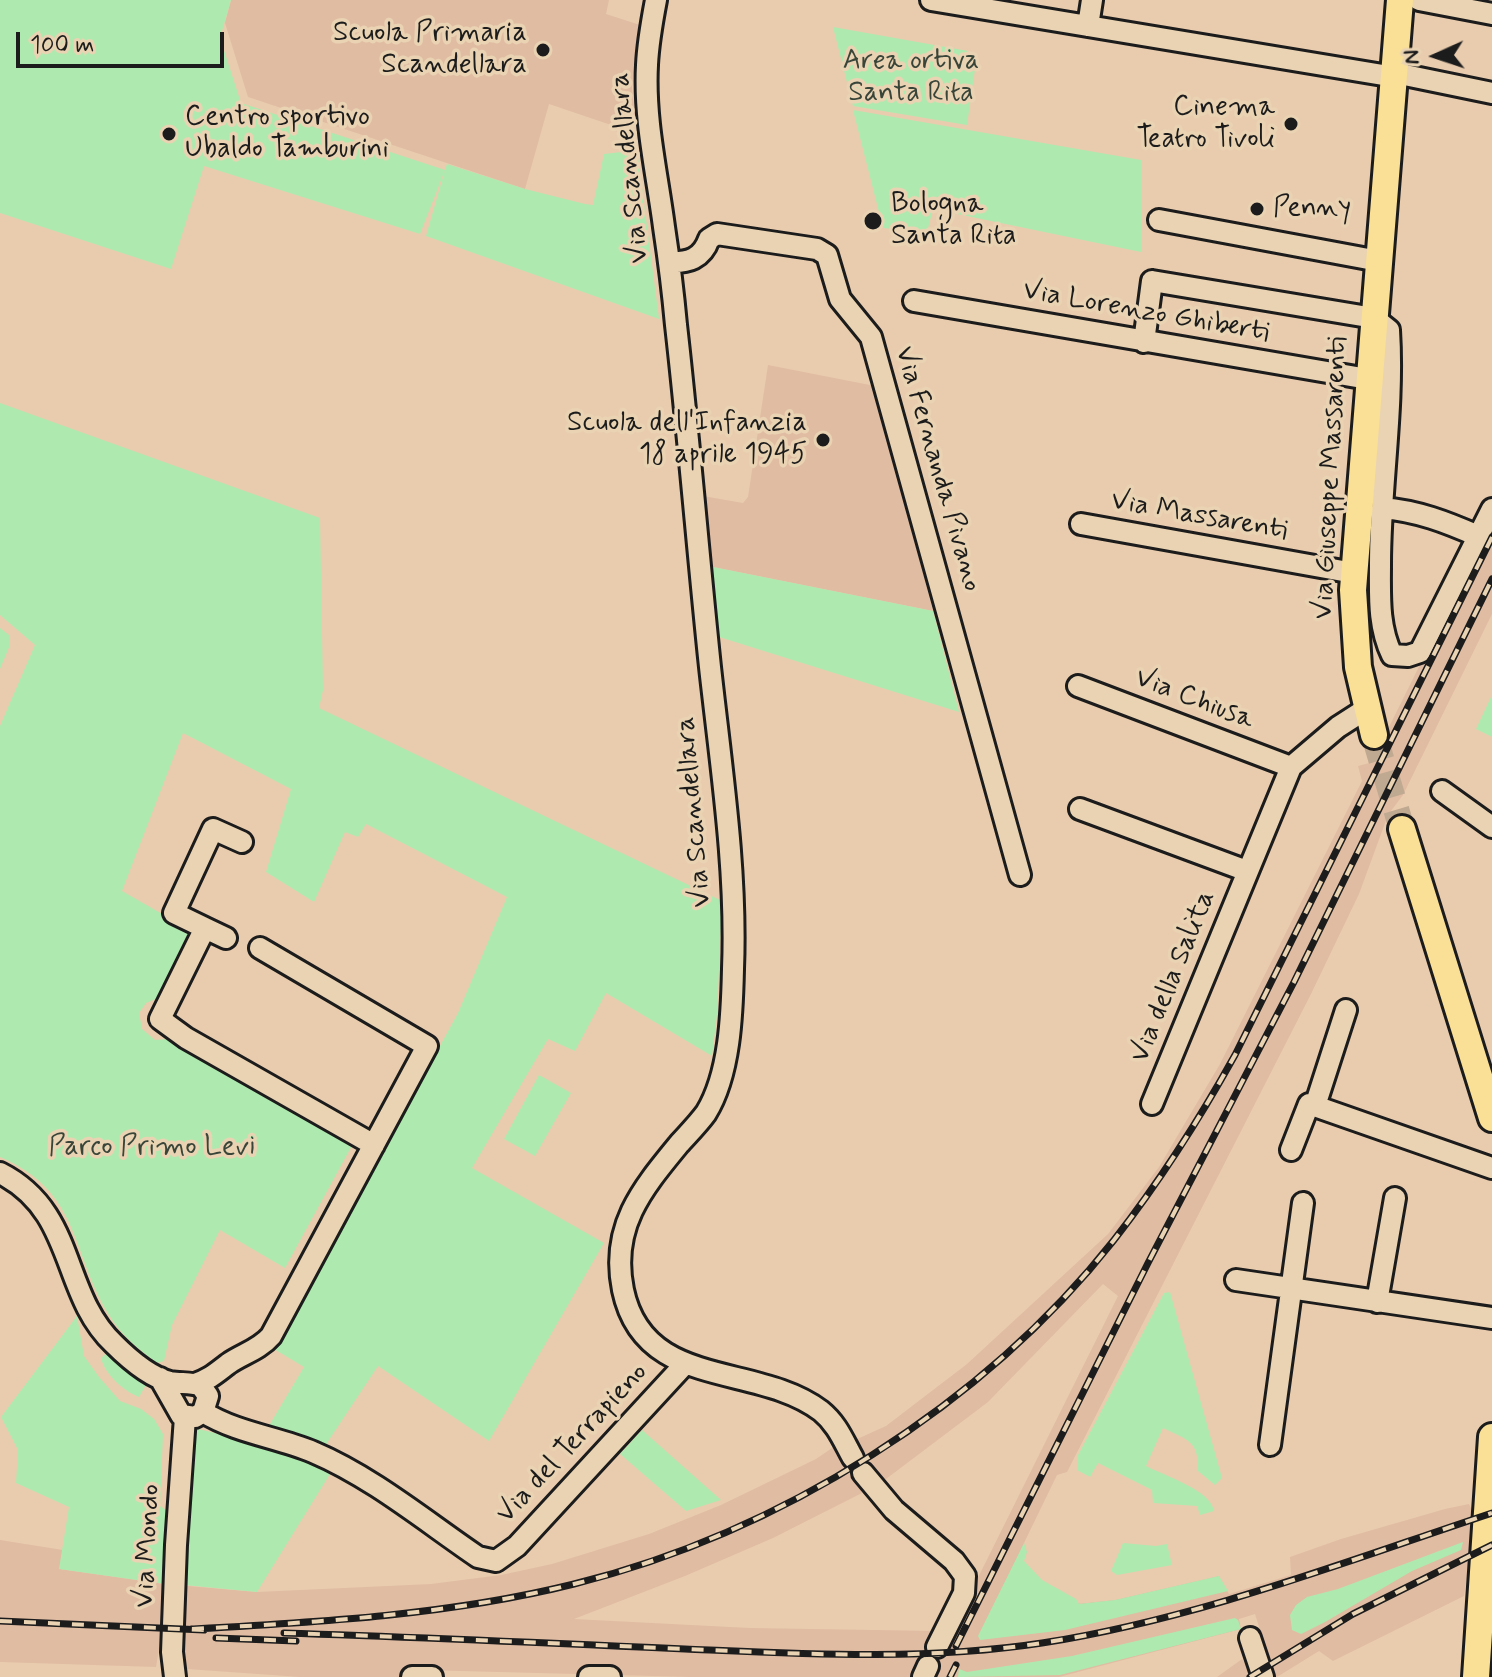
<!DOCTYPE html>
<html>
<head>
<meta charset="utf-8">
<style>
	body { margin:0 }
	#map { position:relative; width:1492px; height:1677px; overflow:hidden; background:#e9ccae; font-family:Mynerve,sans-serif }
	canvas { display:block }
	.north { position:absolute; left:1396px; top:16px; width:80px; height:80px; -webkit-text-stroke:6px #e9d3b2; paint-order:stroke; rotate:267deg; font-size:22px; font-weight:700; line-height:32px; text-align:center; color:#1c1c1c }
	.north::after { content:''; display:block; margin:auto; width:28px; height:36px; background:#1c1c1c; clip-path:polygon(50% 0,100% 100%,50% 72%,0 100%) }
	.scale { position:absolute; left:16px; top:32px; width:208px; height:36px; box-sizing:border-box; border:4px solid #1c1c1c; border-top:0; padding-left:10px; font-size:24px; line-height:28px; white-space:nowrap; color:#1c1c1c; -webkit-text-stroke:6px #e9d3b2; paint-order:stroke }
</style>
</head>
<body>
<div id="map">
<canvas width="1492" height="1677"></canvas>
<div class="north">N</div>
<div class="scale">100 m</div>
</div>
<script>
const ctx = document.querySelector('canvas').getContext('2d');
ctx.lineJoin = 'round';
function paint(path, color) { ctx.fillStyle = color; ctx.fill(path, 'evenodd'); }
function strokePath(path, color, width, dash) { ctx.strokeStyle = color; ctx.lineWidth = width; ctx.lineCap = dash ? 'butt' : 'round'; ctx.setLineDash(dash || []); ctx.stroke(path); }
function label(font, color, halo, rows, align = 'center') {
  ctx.font = font + ' Mynerve,sans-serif'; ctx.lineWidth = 7; ctx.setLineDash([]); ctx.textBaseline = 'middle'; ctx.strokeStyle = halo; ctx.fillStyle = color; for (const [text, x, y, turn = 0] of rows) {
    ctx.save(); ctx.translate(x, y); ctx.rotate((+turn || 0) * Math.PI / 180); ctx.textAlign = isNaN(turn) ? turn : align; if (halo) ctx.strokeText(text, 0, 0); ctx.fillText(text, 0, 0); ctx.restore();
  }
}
paint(new Path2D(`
	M231 0H609L606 14 640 25 632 87 636 123 633 128 618 134 614 126 549 104 525 189 248 97 225 23Z
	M768 365 875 386 933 611 708 566 703 496 743 503 748 497Z
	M1492 520V614L1403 795 1388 815 1359 894 1311 994 1067 1472 1057 1475 1024 1543 1027 1552 1008 1595 1049 1607 1115 1600 1219 1576 1229 1594 1291 1575 1290 1557 1341 1539 1445 1509 1469 1504 1473 1513 1492 1507V1561L1468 1571 1464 1596 1333 1661 1319 1651 1277 1677H1217L1242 1659 1248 1668 1268 1655 1255 1614 1239 1619 1241 1629 1059 1677H926L918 1667 911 1677H692L421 1670 404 1677H300L187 1669 180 1644 160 1643 156 1667 0 1662V1540L63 1550 60 1569 165 1584 257 1592 431 1584 501 1575 552 1564 649 1534 721 1505 816 1459 835 1446 846 1462 859 1453 855 1440 886 1426 967 1364 1108 1234 1159 1167 1220 1064 1362 781 1358 766 1369 763 1362 737 1387 731ZM1103 1284 1118 1296 944 1646 937 1631 750 1628 574 1619 685 1576 773 1538 862 1493 856 1478 882 1482 988 1402Z`), '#e0bca3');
paint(new Path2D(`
	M0 0H231L220 38 241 103 445 170 447 164 525 189 585 204 593 205 604 154 630 151 638 157 659 319 426 236 445 170 420 234 204 166 171 269 0 213Z
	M833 27 968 51 966 59 976 62 967 125 853 106Z
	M853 110 1141 160V252L933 209 927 232 883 228Z
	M0 403 320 518 323 690 319 708 722 901 717 1014 712 1056 606 993 575 1051 548 1039 472 1168 604 1243 489 1441 378 1366 323 1449 330 1474 257 1592 184 1585 193 1433 198 1429 219 1434 228 1418 267 1429 304 1367 274 1349 458 1013 507 897 366 824 358 837 345 832 314 902 266 872 291 789 183 733 122 891 197 934 163 996 146 1003 139 1013 142 1029 155 1040 179 1038 355 1140 285 1268 220 1230 172 1325 164 1361 157 1363C138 1349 122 1336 109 1315 70 1251 81 1192 0 1157V726L35 645 0 615Z
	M708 566 933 611 959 712 716 636Z
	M0 628 9 635 10 645 0 669Z
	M1492 695V737L1476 729Z
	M539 1075 571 1093 535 1156 504 1139Z
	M1170 1292 1222 1478 1215 1485 1198 1471C1199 1440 1187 1440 1163 1428L1146 1466C1165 1476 1211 1490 1214 1511L1200 1515 1197 1506 1153 1503 1152 1490 1098 1463 1090 1477 1077 1470V1457L1164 1293Z
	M77 1316 84 1356 99 1377 120 1401 141 1409 154 1419 163 1434 160 1506 170 1513 165 1584 59 1569 69 1507 16 1483 18 1450 1 1417Z
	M107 1353 147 1383 139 1397C124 1391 105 1375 101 1358Z
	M642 1430 721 1500 686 1511 620 1454Z
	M1463 1542 1461 1550 1412 1571 1325 1622 1301 1634 1292 1630 1290 1615 1296 1605 1307 1597 1338 1589Z
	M1024 1543 1027 1552 1024 1561 1042 1580 1076 1599 1079 1604 1115 1600 1219 1576 1228 1591 1065 1630 980 1640 978 1636Z
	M1123 1543 1156 1546 1167 1544 1172 1565 1117 1575 1111 1571Z
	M1235 1618 1238 1620 1241 1629 1060 1675 958 1677 959 1669 967 1672 1072 1656Z`), '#aeeaaf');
strokePath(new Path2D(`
	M1374 735 1402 829`), '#c0a991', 26, [26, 13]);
const minor = new Path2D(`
	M656 0C652 21 648 43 647 65 644 120 657 173 664 227 669 260 673 292 676 325 689 439 698 553 710 667 721 767 737 869 733 969 732 1014 730 1074 706 1113 698 1124 688 1134 679 1144 642 1189 610 1227 623 1290 644 1391 757 1362 821 1411 837 1424 843 1440 853 1458
	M931 0 1395 77
	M1419 0 1492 14
	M1088 26 1092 0
	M1395 73 1492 93
	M1159 220 1379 261
	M669 262C688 263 702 259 709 239L717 234 817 249 827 255 840 299 871 337 1020 875
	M914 301 1368 379
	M1144 342 1152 281 1374 318 1389 330C1394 408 1380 486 1380 564 1380 596 1378 626 1392 655L1408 656 1420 652 1492 509
	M1382 508C1418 511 1446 522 1478 536
	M1081 524 1354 573
	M1078 686 1291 767
	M1442 791 1492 827
	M1080 809 1247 871
	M242 842 213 829 174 913 205 928 160 1019 186 1038 374 1145
	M205 928 226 938
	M1152 1104 1291 767 1338 727 1366 709
	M1315 1106 1346 1010
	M1291 1150 1309 1104 1492 1168
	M0 1173C77 1212 60 1293 114 1344 129 1359 150 1377 170 1382 181 1384 191 1382 201 1386L208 1396 203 1412 195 1417 181 1415 160 1378
	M1236 1280 1492 1318
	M1377 1302 1395 1198
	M195 1384C210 1379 216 1373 228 1364 242 1354 259 1350 271 1336L427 1046 260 948
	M203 1412C237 1433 277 1437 313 1452 372 1477 425 1521 478 1557L496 1561 517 1546 684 1365
	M1270 1445 1303 1203
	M863 1473 894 1510 954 1561 965 1576 964 1593 937 1647
	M1250 1638 1263 1677
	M175 1677 172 1652 176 1545 185 1417
	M412 1677H432
	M589 1677H610
	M923 1677 928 1666`);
const major = new Path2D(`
	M1374 735 1358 667 1353 590 1400 0
	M1402 829 1492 1118
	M1476 1677 1492 1437`);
strokePath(minor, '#1c1c1c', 26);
strokePath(major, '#1c1c1c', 32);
strokePath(minor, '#e9d3b2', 20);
strokePath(major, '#fadf96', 26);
const rail = new Path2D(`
	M0 1621 204 1630
	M192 1629C320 1622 450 1615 574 1584 779 1533 983 1406 1114 1240 1160 1181 1199 1120 1235 1055L1492 537
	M284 1633C417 1637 551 1643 685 1649 803 1654 924 1661 1042 1643 1197 1619 1344 1562 1492 1513
	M216 1638 296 1641
	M956 1646 1148 1263 1294 982 1492 579
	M950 1677 956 1665
	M1250 1677 1353 1614 1492 1545`);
strokePath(rail, '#1c1c1c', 7);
strokePath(rail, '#e9d3b2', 4, [12]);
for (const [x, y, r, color] of [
	[543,50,8,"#1c1c1c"],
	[1291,124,8,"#1c1c1c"],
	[169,134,8,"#1c1c1c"],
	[1257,209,8,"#1c1c1c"],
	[873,221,10,"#1c1c1c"],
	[823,440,8,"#1c1c1c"]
]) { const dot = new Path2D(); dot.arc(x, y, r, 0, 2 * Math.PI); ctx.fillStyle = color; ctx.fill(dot); strokePath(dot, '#e9d3b2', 3); }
label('28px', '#1c1c1c', '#e9d3b2', [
	["Scuola Primaria",527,34],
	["Scandellara",527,66],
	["Cinema",1275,108],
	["Teatro Tivoli",1275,140],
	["Centro sportivo",185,118,"left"],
	["Ubaldo Tamburini",185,150,"left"],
	["Bologna",891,205,"left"],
	["Santa Rita",891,237,"left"],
	["Penny",1273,209,"left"],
	["Scuola dell'Infanzia",807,424],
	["18 aprile 1945",807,456]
], 'right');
label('28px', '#394539', '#e9d3b2', [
	["Area ortiva",911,62],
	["Santa Rita",911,94],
	["Parco Primo Levi",152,1148]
]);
label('28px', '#1c1c1c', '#e9d3b2', [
	["Via Scandellara",631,168,-96],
	["Via Lorenzo Ghiberti",1146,313,10],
	["Via Fernanda Pivano",937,469,74],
	["Via Giuseppe Massarenti",1332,478,-87],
	["Via Massarenti",1199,517,10],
	["Via Chiusa",1194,700,21],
	["Via Scandellara",695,812,-95],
	["Via della Salita",1174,977,-68],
	["Via del Terrapieno",573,1444,-47],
	["Via Mondo",149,1546,-87]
]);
</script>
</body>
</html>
